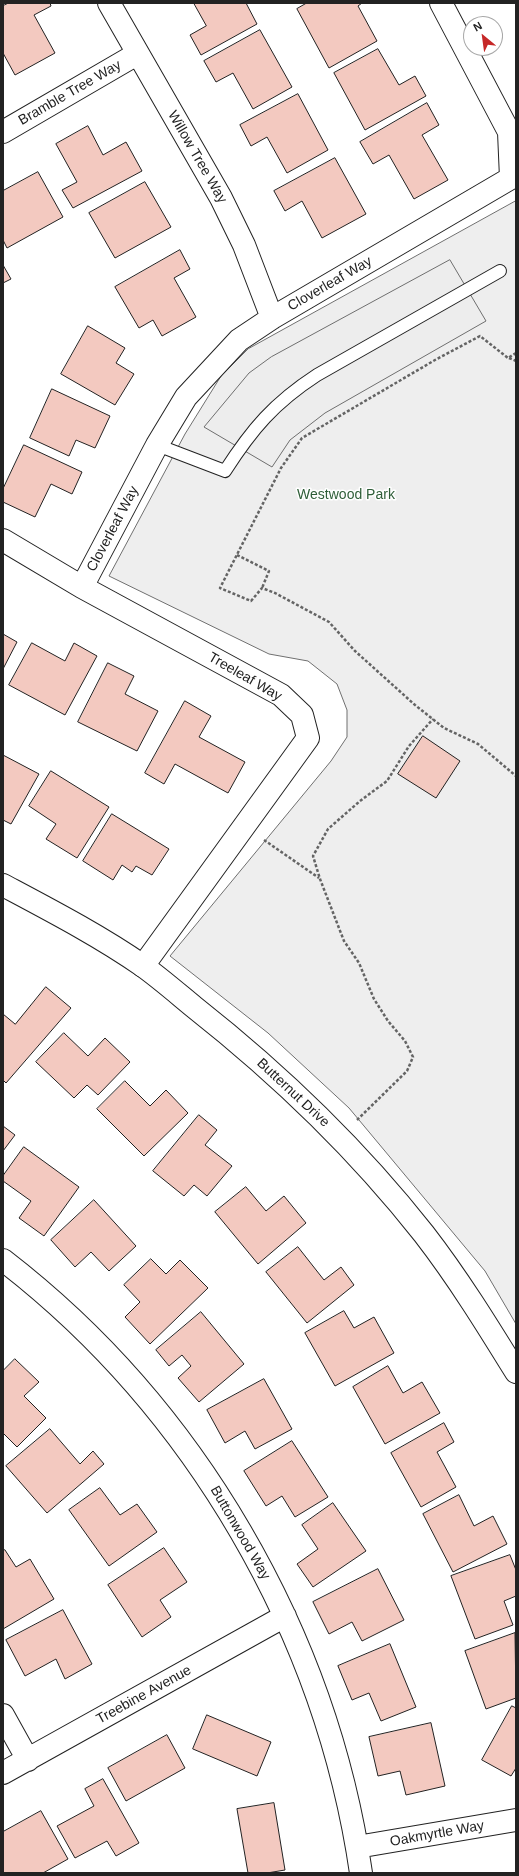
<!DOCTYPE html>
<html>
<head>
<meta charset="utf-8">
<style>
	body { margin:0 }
	#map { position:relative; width:519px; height:1876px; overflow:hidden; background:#fff; font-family:Arial,sans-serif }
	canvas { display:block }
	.frame { position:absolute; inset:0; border:4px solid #222; pointer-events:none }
	.north { position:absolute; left:463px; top:16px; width:40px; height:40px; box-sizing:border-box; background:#fff; border:1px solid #a7a7a7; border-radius:50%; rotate:331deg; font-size:11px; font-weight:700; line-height:16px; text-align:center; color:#222 }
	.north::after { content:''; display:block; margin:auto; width:14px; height:18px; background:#c62828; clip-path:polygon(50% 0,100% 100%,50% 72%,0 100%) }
</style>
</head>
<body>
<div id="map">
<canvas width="519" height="1876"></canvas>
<div class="frame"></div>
<div class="north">N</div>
</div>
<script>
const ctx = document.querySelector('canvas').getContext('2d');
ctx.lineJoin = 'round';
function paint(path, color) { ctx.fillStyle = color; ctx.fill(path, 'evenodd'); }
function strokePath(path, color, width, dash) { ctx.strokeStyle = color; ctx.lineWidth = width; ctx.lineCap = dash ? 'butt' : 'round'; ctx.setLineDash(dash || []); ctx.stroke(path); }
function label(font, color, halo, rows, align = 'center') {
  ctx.font = font + ' Arial,sans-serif'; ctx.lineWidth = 3; ctx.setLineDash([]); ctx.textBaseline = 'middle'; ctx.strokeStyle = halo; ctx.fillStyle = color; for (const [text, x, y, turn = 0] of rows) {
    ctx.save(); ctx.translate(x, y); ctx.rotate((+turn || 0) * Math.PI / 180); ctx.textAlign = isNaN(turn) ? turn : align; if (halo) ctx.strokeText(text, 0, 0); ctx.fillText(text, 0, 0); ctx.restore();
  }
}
const green = new Path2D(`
	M516 201V1324L485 1271 349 1108 268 1033 170 956 331 761 347 737V710L337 684 308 661 269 654 109 576 185 434 221 376 248 349Z`);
paint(green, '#eee');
strokePath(green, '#6f6f6f', 1);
const parking = new Path2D(`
	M450 260 486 321 325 413 290 440 272 467 204 427 249 373 271 357Z`);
paint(parking, '#ededed');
strokePath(parking, '#6f6f6f', 1);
const building = new Path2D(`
	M9 3H50L51 6 34 15 55 53 15 75 3 53V6Z
	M194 3H246L257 24 201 55 190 35 206 26Z
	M307 3H362L358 6 377 41 329 68 297 9Z
	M260 30 292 87 253 109 233 73 216 82 204 61Z
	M378 49 399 85 415 76 426 96 365 130 334 73Z
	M298 94 328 150 287 173 267 137 251 146 240 125Z
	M427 103 439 125 422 135 448 180 414 199 389 155 373 164 360 142Z
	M88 126 103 155 126 142 142 171 73 208 62 190 77 182 56 144Z
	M335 158 366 214 322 238 302 201 285 211 274 191Z
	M38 172 63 217 7 248 3 240V191Z
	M145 182 171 227 115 258 89 213Z
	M180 250 190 269 174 278 196 317 162 336 153 320 139 328 115 287Z
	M3 265 11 279 3 283Z
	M88 326 125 348 116 363 134 374 115 405 61 374Z
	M52 389 110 416 95 448 76 440 69 456 30 438Z
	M24 445 82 472 72 494 51 484 35 517 3 502V489Z
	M3 634 17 642 3 669Z
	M32 643 65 661 74 643 97 656 65 715 9 685Z
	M108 663 134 676 125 694 158 711 137 751 78 722Z
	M185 701 211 716 199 737 245 762 228 793 175 764 164 784 145 773Z
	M423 736 460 761 436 798 398 774Z
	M3 755 39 774 11 824 3 820Z
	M51 771 109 807 77 858 46 839 56 824 29 806Z
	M112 814 169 849 152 875 136 866 132 872 122 865 113 880 83 861Z
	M46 987 71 1008 6 1083 3 1080V1014L15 1024Z
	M64 1033 88 1056 105 1038 130 1062 98 1095 87 1085 74 1098 36 1062Z
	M125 1081 150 1106 166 1090 188 1113 144 1156 97 1109Z
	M199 1115 217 1130 205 1145 232 1166 207 1196 194 1185 184 1196 153 1171Z
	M3 1126 15 1135 3 1151Z
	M24 1147 79 1187 44 1236 19 1218 31 1201 3 1181V1176Z
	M246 1187 266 1211 284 1196 306 1223 258 1264 215 1212Z
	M94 1200 136 1246 109 1271 91 1252 75 1267 51 1240Z
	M298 1247 324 1280 341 1267 354 1285 307 1323 266 1272Z
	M151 1259 166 1274 180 1260 208 1288 150 1344 125 1317 140 1302 124 1285Z
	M344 1311 354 1328 374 1317 394 1353 335 1386 305 1333Z
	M201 1312 244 1364 199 1402 178 1378 191 1366 182 1355 169 1366 156 1350Z
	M15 1359 39 1382 24 1396 46 1418 17 1447 3 1433V1371Z
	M388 1366 403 1393 422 1382 440 1413 385 1444 353 1387Z
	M264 1379 292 1429 255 1449 245 1431 225 1443 207 1410Z
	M444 1423 454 1442 437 1452 456 1487 421 1507 391 1453Z
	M50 1429 80 1464 93 1451 104 1464 47 1513 6 1466Z
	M292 1441 328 1497 295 1517 282 1496 266 1506 244 1471Z
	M100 1488 120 1515 137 1504 157 1532 109 1566 69 1510Z
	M459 1495 474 1526 493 1516 507 1544 453 1572 423 1514Z
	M333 1503 366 1551 313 1587 297 1564 318 1549 302 1525Z
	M164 1548 187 1582 160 1600 171 1617 142 1637 108 1585Z
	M5 1550 16 1567 30 1559 54 1599 3 1629V1551Z
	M510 1555 516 1570V1596L504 1601 513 1625 475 1639 451 1576Z
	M378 1569 404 1620 362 1641 352 1622 329 1634 313 1602Z
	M63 1610 92 1664 65 1679 56 1659 25 1676 6 1640Z
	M515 1633 516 1698 486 1709 465 1651Z
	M390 1644 416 1707 381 1721 369 1693 352 1700 338 1666Z
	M512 1706 516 1708V1768L511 1776 482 1760Z
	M207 1715 271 1742 257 1776 193 1749Z
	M431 1723 445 1786 406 1795 400 1771 378 1776 369 1737Z
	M167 1735 185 1768 126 1801 108 1768Z
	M103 1779 139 1843 116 1856 107 1841 75 1858 57 1826 94 1806 85 1789Z
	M274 1803 285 1870 267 1873H248L237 1809Z
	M41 1811 68 1859 43 1873H3V1832Z`);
paint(building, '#f3c9c0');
strokePath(building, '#222', 1);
const service = new Path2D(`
	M157 445 225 471C252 429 274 403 317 375L500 271`);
const minor = new Path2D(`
	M109 3 221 198 244 245 272 318
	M3 132 137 54
	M3 540 82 587 281 695 302 715 308 738 143 966
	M82 587 157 445 186 397 239 340 272 318 511 178 509 132 441 3
	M3 1260C195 1408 326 1633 361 1873
	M3 1715 28 1760
	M3 1773 285 1616
	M357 1847 516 1820`);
const tertiary = new Path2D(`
	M3 885C50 910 100 936 143 966 161 979 177 993 194 1007 279 1074 357 1149 424 1234 458 1278 487 1325 516 1372`);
strokePath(service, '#222', 14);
strokePath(minor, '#222', 24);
strokePath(tertiary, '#222', 24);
strokePath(new Path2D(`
	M516 353 508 358 480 336 435 360 302 438 281 468 220 588 251 601 262 588 275 593 329 622 355 651 415 705 444 728 478 744 516 776
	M509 358 516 361
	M237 555 269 571 262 588
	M264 840 319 878
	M357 1120 407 1071 413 1057 405 1041 388 1021 374 999 359 963 344 941 320 879 313 856 328 829 360 801 387 781 409 746 433 719`), '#646464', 2.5, [3, 2]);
strokePath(service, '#fff', 12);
strokePath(minor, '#fff', 22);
strokePath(tertiary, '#fff', 22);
label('14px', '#222', '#fff', [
	["Bramble Tree Way",70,93,-30],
	["Willow Tree Way",197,157,60],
	["Cloverleaf Way",330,284,-30],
	["Cloverleaf Way",113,529,-62],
	["Treeleaf Way",245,677,30],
	["Butternut Drive",293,1093,43],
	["Buttonwood Way",240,1533,60],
	["Treebine Avenue",144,1695,-29],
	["Oakmyrtle Way",437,1834,-10]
]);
label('14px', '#2f5e38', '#fff', [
	["Westwood Park",346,495]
]);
</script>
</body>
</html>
